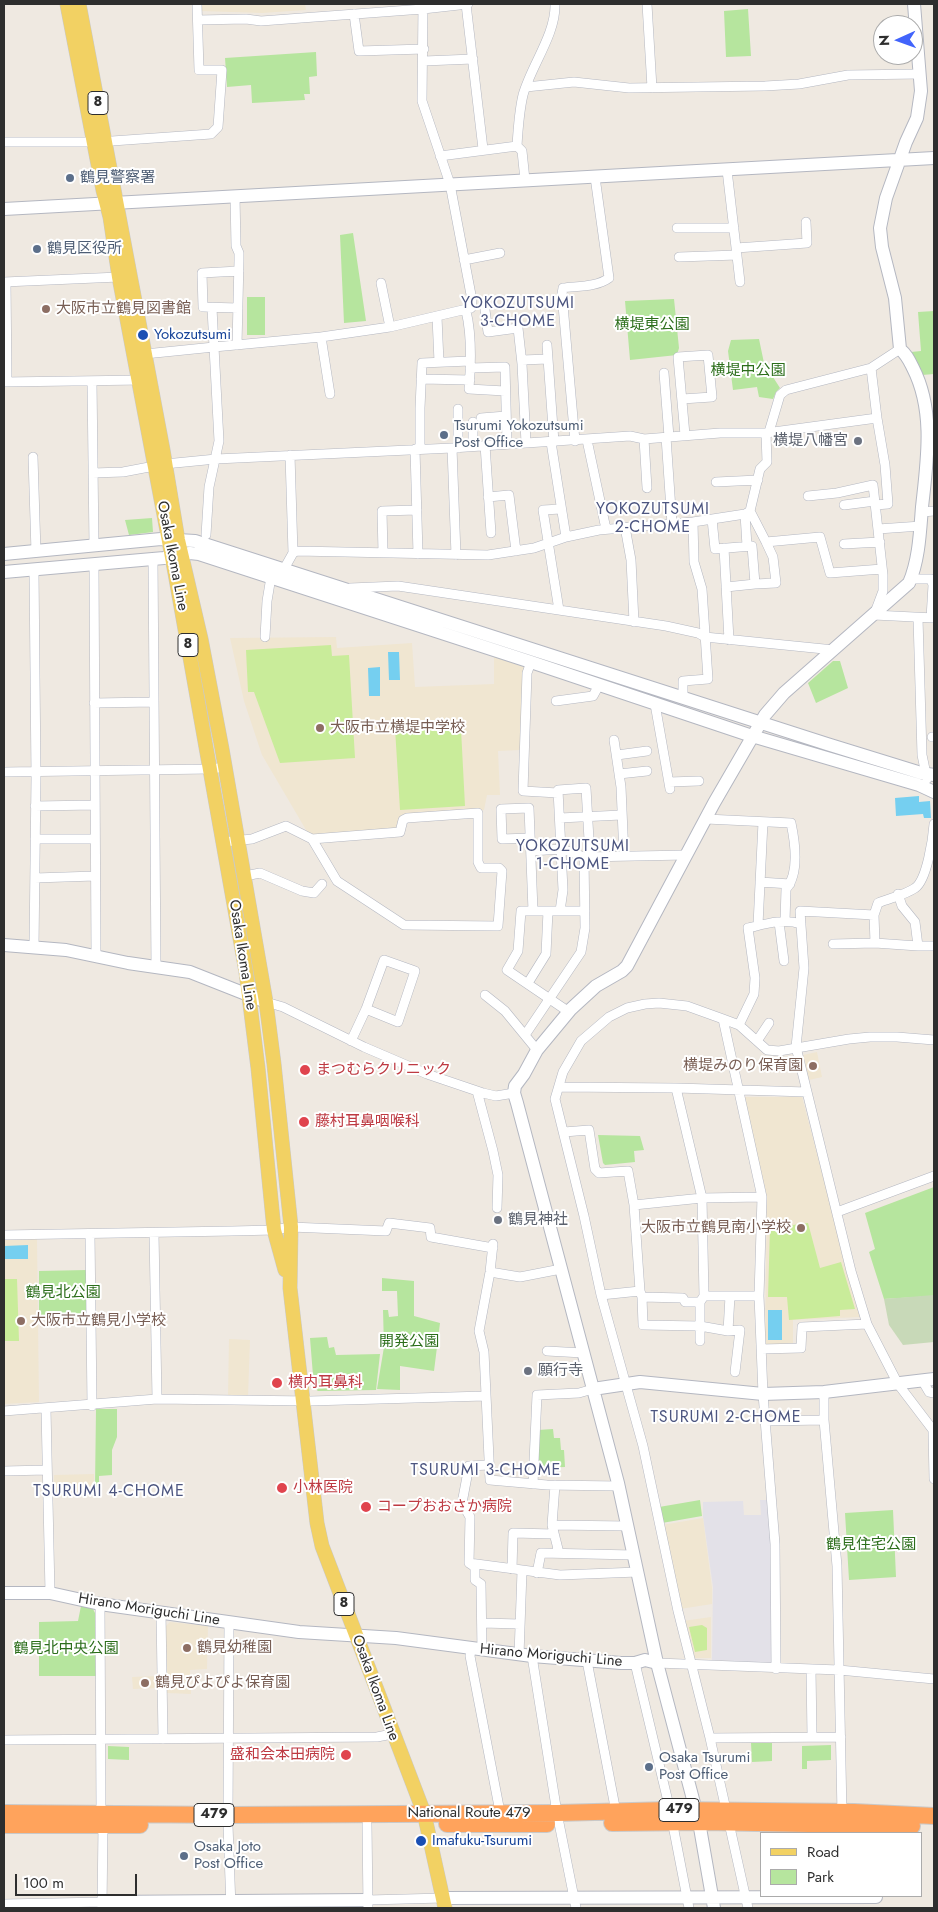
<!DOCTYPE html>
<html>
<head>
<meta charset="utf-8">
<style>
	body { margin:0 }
	#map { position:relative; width:938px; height:1912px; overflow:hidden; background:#efe9e1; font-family:Jost,sans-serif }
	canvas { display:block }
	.frame { position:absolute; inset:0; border:5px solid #2e2e2e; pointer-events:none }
	.legend { position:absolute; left:760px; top:1832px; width:162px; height:65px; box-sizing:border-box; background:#fff; border:1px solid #ababab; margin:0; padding:6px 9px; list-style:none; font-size:15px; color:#2e2e2e }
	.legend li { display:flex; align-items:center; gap:10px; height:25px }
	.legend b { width:25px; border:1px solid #ababab }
	.north { position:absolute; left:873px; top:15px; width:50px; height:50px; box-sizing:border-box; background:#fff; border:1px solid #ababab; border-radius:50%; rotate:268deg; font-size:14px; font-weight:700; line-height:20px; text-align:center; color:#2e2e2e }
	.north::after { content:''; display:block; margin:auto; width:18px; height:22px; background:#4264fb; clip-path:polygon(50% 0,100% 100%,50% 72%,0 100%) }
	.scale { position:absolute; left:15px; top:1874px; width:122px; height:22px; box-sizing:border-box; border:2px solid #2e2e2e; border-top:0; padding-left:6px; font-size:15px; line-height:18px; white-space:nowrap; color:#2e2e2e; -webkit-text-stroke:4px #fff; paint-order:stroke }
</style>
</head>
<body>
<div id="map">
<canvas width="938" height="1912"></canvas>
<div class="frame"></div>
<ul class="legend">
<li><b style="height:6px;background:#f2d163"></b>Road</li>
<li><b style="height:14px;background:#b6e59e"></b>Park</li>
</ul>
<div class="north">N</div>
<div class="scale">100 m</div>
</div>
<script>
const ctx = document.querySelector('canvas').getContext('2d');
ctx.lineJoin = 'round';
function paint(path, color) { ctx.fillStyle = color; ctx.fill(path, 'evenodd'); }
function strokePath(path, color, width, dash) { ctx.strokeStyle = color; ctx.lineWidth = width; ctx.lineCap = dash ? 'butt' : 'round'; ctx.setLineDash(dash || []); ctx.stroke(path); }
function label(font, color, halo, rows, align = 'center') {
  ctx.font = font + ' Jost,"Noto Sans JP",sans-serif'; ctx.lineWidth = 4; ctx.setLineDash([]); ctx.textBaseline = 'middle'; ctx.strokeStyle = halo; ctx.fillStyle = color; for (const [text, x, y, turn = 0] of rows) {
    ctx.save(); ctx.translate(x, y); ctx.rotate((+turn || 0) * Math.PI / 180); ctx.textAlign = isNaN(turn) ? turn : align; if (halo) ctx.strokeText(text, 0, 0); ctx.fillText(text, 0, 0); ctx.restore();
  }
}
paint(new Path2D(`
	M760 1500H768L772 1564 773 1663 712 1660 713 1587 703 1517V1502L743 1501 744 1515H761Z`), '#e3e1e8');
paint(new Path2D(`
	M200 4H305L306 10 262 13 201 11Z
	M336 637 337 648 412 643 415 687 494 684V656L524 666 520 750 498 751 500 795H487L484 810 407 814 400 819 397 826 394 829 309 835 262 755 244 701 230 638Z
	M817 1052 822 1077 809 1080 803 1055Z
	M743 1097H802L860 1317 793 1320V1345H765L767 1197Z
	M37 1239 39 1402 4 1404V1240Z
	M229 1339 250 1340 248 1397 228 1396Z
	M94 1474V1496L54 1497V1475Z
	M703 1518 712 1588V1604L680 1609 662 1525Z
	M711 1617V1658H692L683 1621Z
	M170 1622 208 1626 207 1669 190 1670 191 1694 167 1693 166 1626Z
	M158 1676V1688L133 1689 132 1677Z`), '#f0e6d1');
paint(new Path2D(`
	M748 9 751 56 726 57 724 11Z
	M316 52 317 76 309 77 310 94H304L305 100 252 103 251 85 227 87 225 58Z
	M353 233 366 321 344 323 340 235Z
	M247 297H265V335H247Z
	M674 299 679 348 677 355 630 360 625 301Z
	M934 311V374L922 375 911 352 921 351 918 312Z
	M759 339 764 363 780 388 776 392 773 399 759 397 757 387 733 390 728 351 731 340Z
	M152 518 153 532 129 535 125 520Z
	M833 661H840L848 688 816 703 808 683Z
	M598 1135 640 1136 644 1150 634 1151 635 1162 605 1165 603 1163Z
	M934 1187V1296L884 1299 869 1252 875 1249 865 1213Z
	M87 1270 88 1315 39 1316V1271Z
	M382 1278 414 1281V1316L440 1323 434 1371 400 1366V1390L377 1389 384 1347 383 1310H388L389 1317 398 1316 397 1291H382Z
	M327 1337 329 1348 334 1347 336 1355 380 1354 376 1390 318 1391 314 1388 310 1338Z
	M96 1409H117V1437L112 1450V1475L99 1476V1487H95Z
	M553 1429 554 1438H560L561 1450H564L565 1467 537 1468 538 1430Z
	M700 1500 702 1516 662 1523 659 1507Z
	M893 1510 896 1577 849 1580 845 1513Z
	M81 1606 93 1609 95 1613 96 1676H39V1622L78 1621Z
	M751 1743H772V1761L752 1762Z
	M831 1745V1760L807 1761V1769H802V1746Z
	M108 1746 129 1747V1760L108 1759Z`), '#b6e59e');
paint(new Path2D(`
	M934 1295V1342L903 1345 889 1325 884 1299Z`), '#c8d9b8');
paint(new Path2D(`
	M331 645 332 656 349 655 355 758 280 763 254 692H248L246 650Z
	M446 725V729H461L465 806 400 810 395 728Z
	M808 1223 820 1268 841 1262 855 1309 840 1310V1316L789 1320 787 1297H768L770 1228Z
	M4 1279H17L19 1341H4Z
	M702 1625 707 1628V1650L695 1652 689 1627Z`), '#c9ec9a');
paint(new Path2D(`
	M388 652H399L400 680H389Z
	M380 667V696H369L368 668Z
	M919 796V802L930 801 931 818H924L923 814 896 816 895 798Z
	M28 1245V1259H4V1246Z
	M768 1310H782V1340H768Z`), '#75cff0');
const street = new Path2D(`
	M466 4 483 149
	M647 4 652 88
	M354 14 359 51 424 49
	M198 20 246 19 261 21 423 9 468 4
	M424 61 473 59
	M526 87 574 82 629 88 765 86 799 84 848 75 920 74
	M112 141 211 134 218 127 222 70H199L197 4
	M4 142H94
	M440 156 517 146
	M727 170 740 282
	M525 180 522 151 517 146C518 129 519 112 523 95 531 66 556 34 555 4
	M235 196 236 246 239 253V260L237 345
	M677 228H734
	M736 248 807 243 806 222
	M679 257 737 255
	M464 260 500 253
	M4 282 119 277
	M6 282 7 382
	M381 283 390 327
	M238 308 203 307 202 273 239 271
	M485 310 488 332 518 328 522 364 526 443
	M466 311C472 335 471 364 469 389L505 391
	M437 317 439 362
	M321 337 330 394
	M547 345 554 442
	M145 354 214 347 212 308
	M522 360 548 359
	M470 368 505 367 507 443
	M871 368 877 418 885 465 888 504 875 505
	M664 373 669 437
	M421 379 470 380
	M92 381 94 546
	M4 382 142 380
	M682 399 712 397 708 355 678 357 685 435
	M481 418 506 416
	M473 422V446
	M769 432 780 395 786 390 871 368 900 349
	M666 437 672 524
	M644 439 647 488
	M587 440 606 529
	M575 441 562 294 563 288C577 286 597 287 609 278L595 177
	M551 442 566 537
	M485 445 491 533
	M452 448 456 555
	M458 448V409
	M415 449 418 554
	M420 449V408L422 363 470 361
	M290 455 293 553
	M33 457 36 552
	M93 473 123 472 165 464 216 459 452 448 630 436 644 439 720 433H766L877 418
	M716 482 758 480
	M808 496 837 493 873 485 883 575V591L874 615 934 618
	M488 497 509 495 516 551
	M844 505 875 501
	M750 511 766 542 820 537 830 573 882 569
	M922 512 934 511
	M745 514 747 546
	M712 519 715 549 752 546 755 584 726 587
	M625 527 631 560 634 622
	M878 529 921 526
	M206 535 209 487 219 441 214 347 321 337 390 327 471 308 472 300 450 184 422 101 423 4
	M844 544 880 542
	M724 548 729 640
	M383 553 382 511 417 510
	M153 558 156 968
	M94 564 96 956
	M284 569 293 553 297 551 488 555 534 548 566 537 599 530 693 522 745 514 750 511 760 469 767 462 766 433
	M34 570 36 777 34 948
	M911 579H931L933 585 931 618
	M755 584 776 583 773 557 766 542
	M350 588 398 586 666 626 698 633 705 637 834 650
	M559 610 543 510 561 509
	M918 618 922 755 927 779
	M265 637 267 601 271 577
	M531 662 527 673 523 791 558 793
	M683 698V681L708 679 702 589 694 562 693 522
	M556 701 593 696 599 685
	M94 703 154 702
	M655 704 670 789
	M932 737H934
	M614 740 621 787 624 856
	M617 755 647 751
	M4 772 210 769 226 767
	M619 774 647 771
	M669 782 699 781
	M35 806 95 805
	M560 818 621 815
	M706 819 791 823C795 842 800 873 786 889L785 921
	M934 824C933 838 927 880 915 888 905 895 890 898 878 903L874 915 800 911 804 968 796 1047 851 1271 867 1324 898 1384 933 1430 934 1479
	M530 838 502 839 501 809 529 808 533 911
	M35 839H95
	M224 842 252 839 286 826 312 839 400 832 403 820 407 818 478 813V862L481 868H499L502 871 498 926 404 925 337 881 312 839
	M531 851 562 849 584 857 687 855
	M245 876 260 873 302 891 314 893 322 884
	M35 878 95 876
	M760 882 790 884
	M898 894 902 906 915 922 918 946
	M560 911 563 890 558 790 586 788 590 857
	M874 915 875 943
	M779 922 784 961
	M758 925 763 822
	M833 944 875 943 918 946H934
	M528 983 546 954 548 911
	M485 995 505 1011 537 1050
	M266 1002 283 1007 364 1047 427 1074 483 1093 496 1096 514 1093
	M569 1012 507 970 518 951 521 911H585
	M723 1019 762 1197 759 1296 763 1394 775 1544 776 1669
	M739 1025 754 994 755 978 748 928C765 924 784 918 801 924
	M525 1035 581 952 585 928 584 857
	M351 1041 366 1009 384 960 415 971 398 1022 366 1009
	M757 1041 769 1023
	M559 1087 676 1088 702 1198 704 1296
	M676 1088 807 1092
	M477 1091 493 1151 498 1175 497 1208
	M564 1132 589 1130 595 1169 599 1173 628 1171 634 1205 640 1291 642 1297 683 1298 685 1302H700L704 1296H759
	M634 1205 702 1198 762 1197
	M837 1212 934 1176
	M154 1233 157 1399
	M90 1234 92 1406
	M4 1235 232 1231 274 1230 291 1227 386 1231 389 1223 430 1228 431 1237 493 1248
	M493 1244 490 1272 479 1331 484 1352 490 1480 547 1485 619 1486
	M490 1272 520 1277 561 1269
	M601 1295 640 1291
	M642 1297 643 1325 700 1326 728 1331 740 1330 735 1372
	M700 1302V1341
	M728 1331 730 1296
	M761 1349 801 1348 802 1327 867 1324
	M547 1351 583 1353
	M922 1380 929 1392 934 1393
	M824 1392V1420L837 1566 842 1814
	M46 1409 50 1593
	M4 1411 157 1399 310 1401 485 1396
	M765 1421 824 1420
	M4 1471 47 1470
	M533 1484 537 1395 579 1393 593 1389
	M555 1485 552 1525 559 1553
	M552 1525 628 1526
	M469 1563 560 1575 638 1572
	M512 1569 513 1533 554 1534
	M537 1573 541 1553 634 1555
	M100 1604 101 1813
	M161 1612 163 1739
	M482 1623 520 1624
	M471 1649 470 1656 500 1812
	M482 1651 481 1584 475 1580V1567L469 1563 470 1517 462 1503 469 1466 489 1465
	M519 1655 522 1571
	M532 1656 557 1813
	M587 1661 616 1812
	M635 1663 670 1810 689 1908
	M657 1663 839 1670 934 1679
	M811 1669 812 1737
	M710 1738 841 1737
	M4 1740 377 1737 392 1734
	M228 1815 229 1622
	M559 1823 576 1908
	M367 1824 368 1908
	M228 1825 231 1908
	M368 1900 443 1898
	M4 1904 102 1902
	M102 1908 103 1825
	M748 1908 710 1738 678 1611 643 1446 601 1295 584 1216 555 1099 563 1072 581 1041 609 1017 627 1008 645 1004 659 1003 687 1006 723 1019 739 1025 767 1050 779 1051 849 1039 870 1037H897L934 1040`);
const secondary = new Path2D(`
	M4 209 934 158
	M4 554 161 539 195 541 827 744 921 773 934 775
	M4 572 164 558 190 553 199 554 531 662 752 736 919 785 934 792
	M4 945 66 950 128 963 190 972 266 1002
	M593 1389 640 1382 763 1394 824 1392 934 1379
	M4 1593H50L100 1604 299 1632 396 1638 532 1656 621 1663H635L645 1660 657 1663
	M443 1898 876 1897
	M102 1902 368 1900
	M714 1908 699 1822 657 1663 618 1483 517 1103 514 1093 515 1086 524 1074 537 1050 571 1009 596 986 622 971 627 966 714 803 765 715 784 693 909 583C919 560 920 532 922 507 927 461 935 411 913 368 909 360 907 355 900 349L895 298 882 247 880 228 886 198 906 142 917 118 921 91 914 4`);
const primary = new Path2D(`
	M67 4 103 190 110 217 119 277 175 573 246 972 258 1068 274 1230 285 1270
	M79 4 163 450 178 540 201 639 222 749 266 1002 274 1064 291 1227 290 1288 317 1523 322 1546 340 1593 424 1813 445 1908`);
const highway = new Path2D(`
	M4 1813 228 1815 557 1813 670 1810 854 1812 934 1816
	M612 1823 706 1822 912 1826
	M447 1824H547
	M4 1825H140`);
strokePath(street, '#b4b7c1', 10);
strokePath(secondary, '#b4b7c1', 14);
strokePath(primary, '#c9c9c9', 15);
strokePath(highway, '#c9c9c9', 18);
strokePath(street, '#fff', 9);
strokePath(secondary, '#fff', 12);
strokePath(primary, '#f2d163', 14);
strokePath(highway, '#ffa35c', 16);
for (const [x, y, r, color] of [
	[70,178,5,"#5c6f8a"],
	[37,249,5,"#5c6f8a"],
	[46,309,5,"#8d6e63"],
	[143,335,6,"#1a4fb4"],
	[444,435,5,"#5c6f8a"],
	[858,441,5,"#6b7280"],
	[320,728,5,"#8d6e63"],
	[813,1066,5,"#8d6e63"],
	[305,1070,6,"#e0444e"],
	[304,1122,6,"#e0444e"],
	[498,1220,5,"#6b7280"],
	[801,1228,5,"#8d6e63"],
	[21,1321,5,"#8d6e63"],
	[528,1371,5,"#6b7280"],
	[277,1383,6,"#e0444e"],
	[282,1488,6,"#e0444e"],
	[366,1507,6,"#e0444e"],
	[187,1648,5,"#8d6e63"],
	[145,1683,5,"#8d6e63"],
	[346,1755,6,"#e0444e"],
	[649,1767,5,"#5c6f8a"],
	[421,1841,6,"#1a4fb4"],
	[184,1856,5,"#5c6f8a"]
]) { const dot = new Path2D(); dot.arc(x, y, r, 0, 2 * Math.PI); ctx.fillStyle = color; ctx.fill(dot); strokePath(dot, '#fff', 2); }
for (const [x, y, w] of [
	[98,103,20],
	[188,645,20],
	[344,1604,20],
	[679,1810,40],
	[214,1815,40]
]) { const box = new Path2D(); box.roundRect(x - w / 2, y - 11.5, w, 23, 4); ctx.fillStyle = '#fff'; ctx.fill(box); strokePath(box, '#2e2e2e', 1); }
label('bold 14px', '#2e2e2e', null, [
	["8",98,103],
	["8",188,645],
	["8",344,1604],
	["479",679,1810],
	["479",214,1815]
]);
label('15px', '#4e5e75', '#fff', [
	["鶴見警察署",80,178],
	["鶴見区役所",47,249],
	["Tsurumi Yokozutsumi",454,426],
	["Post Office",454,443],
	["Osaka Tsurumi",659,1758],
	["Post Office",659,1775],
	["Osaka Joto",194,1847],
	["Post Office",194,1864]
], 'left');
label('15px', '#785e54', '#fff', [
	["大阪市立鶴見図書館",56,309],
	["大阪市立横堤中学校",330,728],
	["横堤みのり保育園",803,1066,"right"],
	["大阪市立鶴見南小学校",791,1228,"right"],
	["大阪市立鶴見小学校",31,1321],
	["鶴見幼稚園",197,1648],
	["鶴見ぴよぴよ保育園",155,1683]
], 'left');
label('15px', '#2c6e1b', '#fff', [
	["横堤東公園",652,325],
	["横堤中公園",748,371],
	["鶴見北公園",63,1293],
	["開発公園",409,1342],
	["鶴見住宅公園",871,1545],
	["鶴見北中央公園",66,1649]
]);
label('15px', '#164399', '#fff', [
	["Yokozutsumi",154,335],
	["Imafuku-Tsurumi",432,1841]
], 'left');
label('15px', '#5b616d', '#fff', [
	["横堤八幡宮",848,441,"right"],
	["鶴見神社",508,1220],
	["願行寺",538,1371]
], 'left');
label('15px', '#2e2e2e', '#fff', [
	["Osaka Ikoma Line",172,556,79],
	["Osaka Ikoma Line",242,955,81],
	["Hirano Moriguchi Line",149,1610,9],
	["Hirano Moriguchi Line",551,1656,5],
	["Osaka Ikoma Line",375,1688,70],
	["National Route 479",469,1813]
]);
label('15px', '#be3a42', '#fff', [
	["まつむらクリニック",316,1070],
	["藤村耳鼻咽喉科",315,1122],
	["横内耳鼻科",288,1383],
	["小林医院",293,1488],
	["コープおおさか病院",377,1507],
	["盛和会本田病院",335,1755,"right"]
], 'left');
ctx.letterSpacing = '1px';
label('16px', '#4d5680', '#fff', [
	["YOKOZUTSUMI",518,304],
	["3-CHOME",518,322],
	["YOKOZUTSUMI",653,510],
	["2-CHOME",653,528],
	["YOKOZUTSUMI",573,847],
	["1-CHOME",573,865],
	["TSURUMI 2-CHOME",726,1418],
	["TSURUMI 3-CHOME",486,1471],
	["TSURUMI 4-CHOME",109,1492]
]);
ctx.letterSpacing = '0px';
</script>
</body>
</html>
